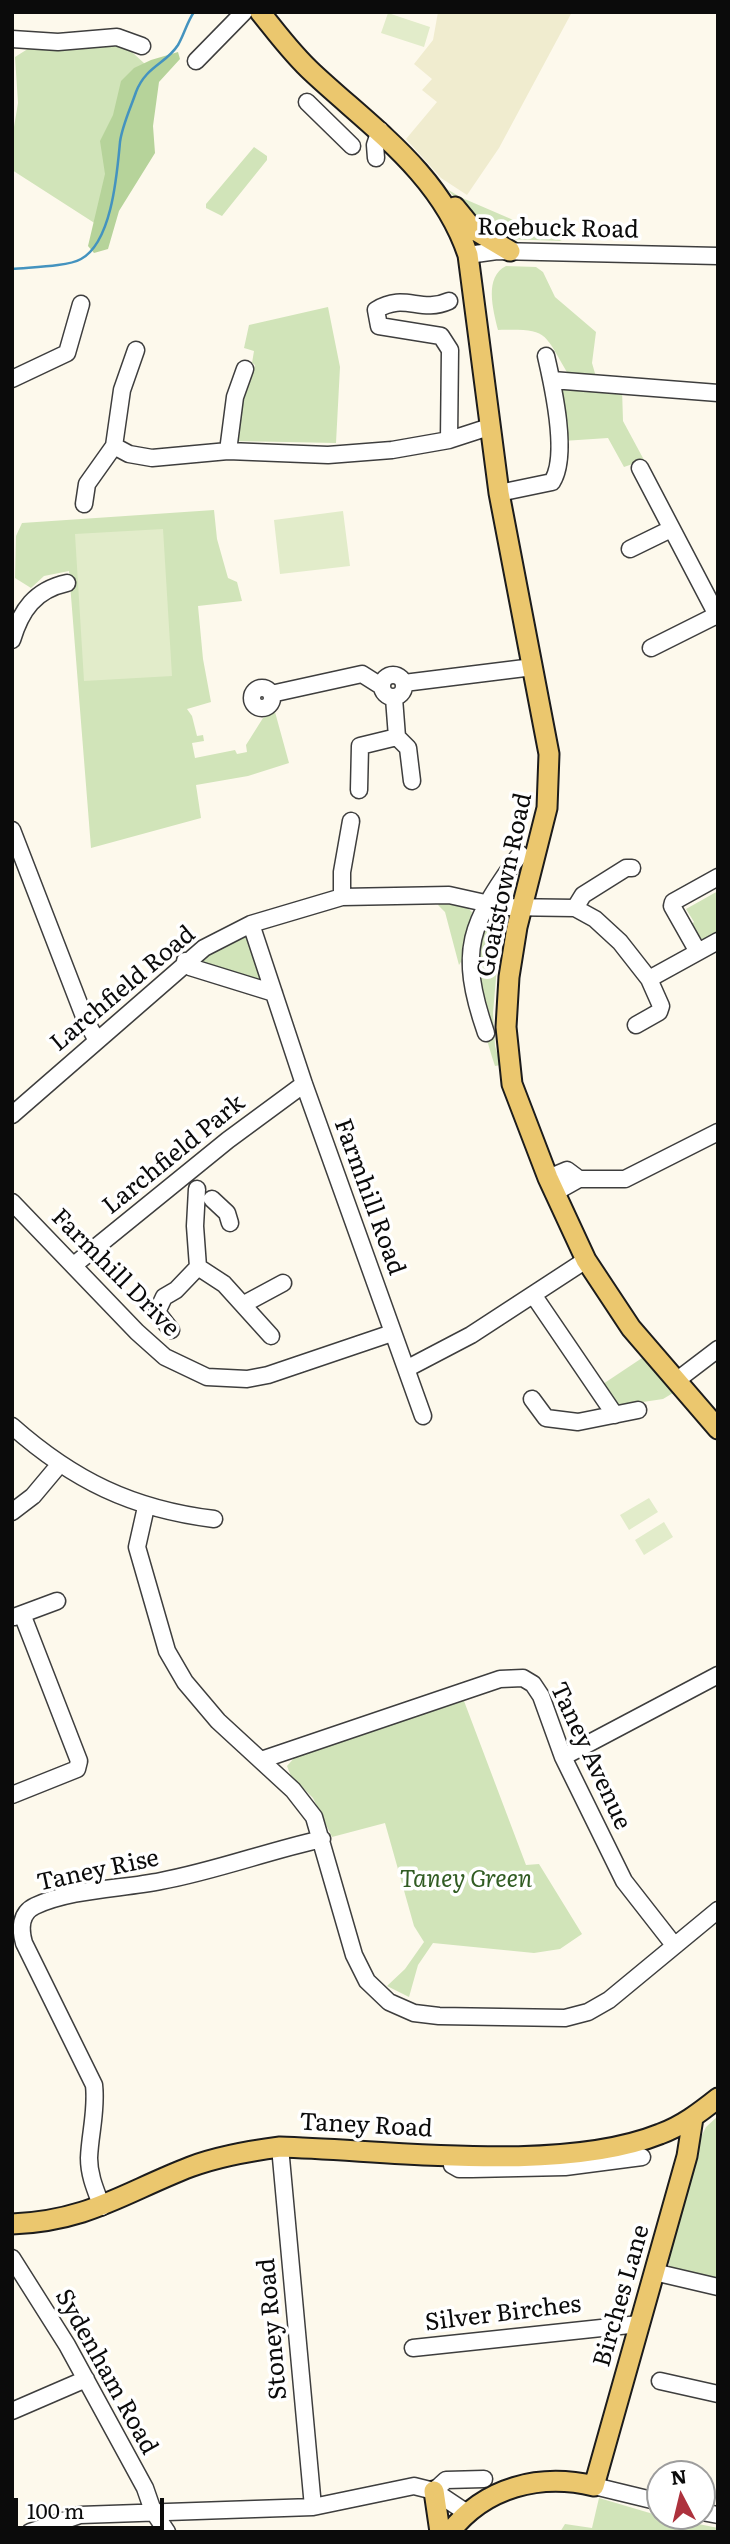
<!DOCTYPE html>
<html>
<head>
<meta charset="utf-8">
<style>
	body { margin:0 }
	#map { position:relative; width:730px; height:2544px; overflow:hidden; background:#fdf9ec; font-family:Literata,serif }
	canvas { display:block }
	.frame { position:absolute; inset:0; border:14px solid #0b0b0b; pointer-events:none }
	.north { position:absolute; left:646px; top:2460px; width:70px; height:70px; box-sizing:border-box; background:#fff; border:2px solid #9d9d9d; border-radius:50%; rotate:353deg; font-size:19px; font-weight:700; line-height:28px; text-align:center; color:#0b0b0b }
	.north::after { content:''; display:block; margin:auto; width:24px; height:32px; background:#ad323d; clip-path:polygon(50% 0,100% 100%,50% 72%,0 100%) }
	.scale { position:absolute; left:14px; top:2498px; width:150px; height:32px; box-sizing:border-box; border:4px solid #0b0b0b; border-top:0; padding-left:9px; font-size:21px; line-height:24px; white-space:nowrap; color:#0b0b0b; -webkit-text-stroke:5px #fff; paint-order:stroke }
</style>
</head>
<body>
<div id="map">
<canvas width="730" height="2544"></canvas>
<div class="frame"></div>
<div class="north">N</div>
<div class="scale">100 m</div>
</div>
<script>
const ctx = document.querySelector('canvas').getContext('2d');
ctx.lineJoin = 'round';
function paint(path, color) { ctx.fillStyle = color; ctx.fill(path, 'evenodd'); }
function strokePath(path, color, width, dash) { ctx.strokeStyle = color; ctx.lineWidth = width; ctx.lineCap = dash ? 'butt' : 'round'; ctx.setLineDash(dash || []); ctx.stroke(path); }
function label(font, color, halo, rows, align = 'center') {
  ctx.font = font + ' Literata,serif'; ctx.lineWidth = 7; ctx.setLineDash([]); ctx.textBaseline = 'middle'; ctx.strokeStyle = halo; ctx.fillStyle = color; for (const [text, x, y, turn = 0] of rows) {
    ctx.save(); ctx.translate(x, y); ctx.rotate((+turn || 0) * Math.PI / 180); ctx.textAlign = isNaN(turn) ? turn : align; if (halo) ctx.strokeText(text, 0, 0); ctx.fillText(text, 0, 0); ctx.restore();
  }
}
paint(new Path2D(`
	M438 12H572L499 148 467 195 441 178 406 139 437 102 422 90 432 79 414 64 433 40Z`), '#f0eccf');
paint(new Path2D(`
	M121 42 145 64 96 224 12 170V139L18 103 15 57 34 45Z
	M254 147 267 156V160L222 216 206 208V204Z
	M447 189 460 197 562 241 504 239 483 228Z
	M506 266 536 267 543 272 555 297 596 332 592 363 596 377 568 374C543 331 548 329 498 330 493 309 484 277 506 266Z
	M328 307 340 367 336 443 235 441 245 380 251 376 255 365 252 363 254 351 244 348 249 325Z
	M563 386 622 389 623 421 644 460 624 467 608 438 563 441 559 389Z
	M214 510 217 539 228 578 237 582 242 601 198 606 203 659 211 702 187 709 192 716 197 736 203 735 204 741 192 743 195 758 235 750 237 754 247 752 246 745 263 718 275 712 289 763 248 776 196 785 201 818 91 848 69 571 44 576 31 588 15 578 16 536 22 523Z
	M718 891V932L699 943 689 926 694 922 686 909Z
	M441 902 462 903 472 912 464 957 459 965 445 912 438 905Z
	M486 914 501 920 493 1013 495 1046 501 1065 495 1066C478 1016 472 964 486 914Z
	M240 935 250 940 262 981 201 964 202 956Z
	M642 1358 673 1393 663 1399 623 1405 621 1410 603 1384Z
	M464 1701 526 1865 539 1864 582 1934 560 1949 534 1953 433 1943 418 1965 409 1997 387 1986 405 1969 424 1942 414 1926 385 1823 332 1837 313 1798 291 1776 287 1766 296 1756Z
	M718 2116V2281L669 2267 670 2243 700 2139 706 2127Z
	M599 2498 660 2516 718 2528V2532H560L565 2524 592 2528Z`), '#d1e4b9');
paint(new Path2D(`
	M178 52 180 59 159 82 153 126 155 153 119 211 108 249 94 253 88 246 105 174 100 141 113 115 121 81 134 68 151 60Z`), '#b6d39a');
paint(new Path2D(`
	M388 13 430 27 424 47 381 33Z
	M343 511 350 566 280 574 274 520Z
	M163 529 172 676 84 681 75 534Z
	M649 1498 658 1512 629 1530 620 1515Z
	M664 1522 673 1537 644 1555 635 1540Z`), '#e2ecca');
strokePath(new Path2D(`
	M12 269C29 267 67 267 81 259 112 242 117 174 120 142 122 126 131 107 136 92 146 66 166 64 178 45 184 35 187 22 194 12`), '#4493bf', 2.5);
const minor = new Path2D(`
	M12 39 58 42 117 37 142 46
	M196 61 244 12
	M307 102 352 146
	M376 158 375 145 380 130
	M468 255 497 251 718 256
	M12 379 67 353 81 304
	M552 380 718 393
	M449 440 450 350 441 336 379 326 376 310C405 292 420 314 449 301
	M114 446 129 454 152 458 228 451 328 455 392 450 449 440 489 427
	M228 451 235 397 245 369
	M640 468 718 617
	M499 493 552 482C569 456 553 386 546 356
	M84 504 87 484 114 446 122 390 136 350
	M630 549 671 529
	M12 640C21 610 35 590 67 583
	M651 648 717 615
	M382 686a11 11 0 1 1 22 0a11 11 0 1 1-22 0Z
	M404 683 533 667
	M252 698a10 10 0 1 1 20 0a10 10 0 1 1-20 0Z
	M271 694 362 674 381 686
	M394 698 397 737 408 748 412 781
	M359 790 360 746 397 737
	M12 830 85 1019 96 1039
	M342 897V872L351 821
	M575 908 583 895 626 868H632
	M251 924 304 1084 423 1416
	M698 952 672 906 673 902 718 877
	M185 961 190 967 274 993
	M649 979 718 941
	M486 1033C457 949 470 924 520 854
	M12 1115 204 948 251 924 342 897 449 895 503 907 575 908 595 919 620 942 649 979 661 1006 659 1012 636 1025
	M548 1178 567 1170 579 1179
	M197 1189 195 1226 198 1267 224 1284 271 1336
	M554 1193 579 1179H625L718 1132
	M212 1199 227 1213 230 1223
	M12 1202 137 1332 165 1357 207 1377 247 1379 268 1375 392 1333
	M74 1265 228 1140 304 1084
	M534 1296 615 1415
	M244 1304 283 1283
	M171 1330 157 1312 164 1297 176 1290 198 1267
	M408 1368 471 1335 586 1260
	M676 1381 718 1349
	M532 1399 546 1418 578 1422 638 1410
	M12 1426C73 1480 132 1509 214 1519
	M146 1507 137 1547 167 1651 185 1682 218 1721 293 1790 314 1817 354 1955 367 1981 389 2002 414 2013 439 2016 565 2018 588 2012 609 2000 718 1910
	M12 1512 33 1496 59 1465
	M14 1617 57 1601
	M563 1757 718 1675
	M261 1760 500 1679 523 1678 533 1684 541 1696 563 1757 624 1881 674 1945
	M12 1795 77 1769 79 1761 22 1614
	M280 2147 313 2507
	M451 2155 452 2165 459 2169H472L565 2167 642 2157
	M102 2207C96 2191 89 2176 89 2158 90 2133 97 2110 94 2085L24 1943C20 1929 20 1913 35 1906 71 1889 122 1889 161 1881 215 1871 268 1851 322 1839
	M12 2258 67 2345 145 2488 153 2511 167 2532
	M654 2272 718 2287
	M413 2348 639 2324
	M660 2381 718 2394
	M12 2411 86 2379
	M594 2486 660 2502
	M434 2491 446 2480 484 2479
	M702 2512 718 2515
	M30 2532 80 2515 313 2507 414 2486 434 2491 467 2513`);
const major = new Path2D(`
	M260 12C277 33 293 55 313 73 372 128 441 174 468 255L499 493 549 754 547 808 517 927 509 977 506 1027 512 1084 548 1178 586 1260 631 1328 718 1429
	M455 207 473 229 510 251
	M12 2224C88 2221 123 2193 190 2167 219 2156 249 2151 280 2147 388 2150 560 2174 660 2134 682 2126 699 2113 718 2098
	M434 2491 440 2532
	M450 2532C485 2487 540 2473 594 2486L687 2156 693 2118`);
strokePath(minor, '#3e3e3e', 19);
strokePath(major, '#1c1c1c', 23);
strokePath(minor, '#fff', 16);
strokePath(major, '#ebc76e', 19);
label('24px', '#0b0b0b', '#fff', [
	["Roebuck Road",558,229,1],
	["Goatstown Road",505,885,-78],
	["Larchfield Road",123,989,-40],
	["Larchfield Park",174,1155,-39],
	["Farmhill Road",369,1197,70],
	["Farmhill Drive",115,1273,45],
	["Taney Avenue",590,1756,65],
	["Taney Rise",98,1871,-12],
	["Taney Road",366,2126,3],
	["Birches Lane",622,2296,-74],
	["Silver Birches",503,2314,-7],
	["Stoney Road",273,2329,-95],
	["Sydenham Road",106,2372,61]
]);
label('italic 24px', '#315c23', '#fff', [
	["Taney Green",466,1880]
]);
</script>
</body>
</html>
